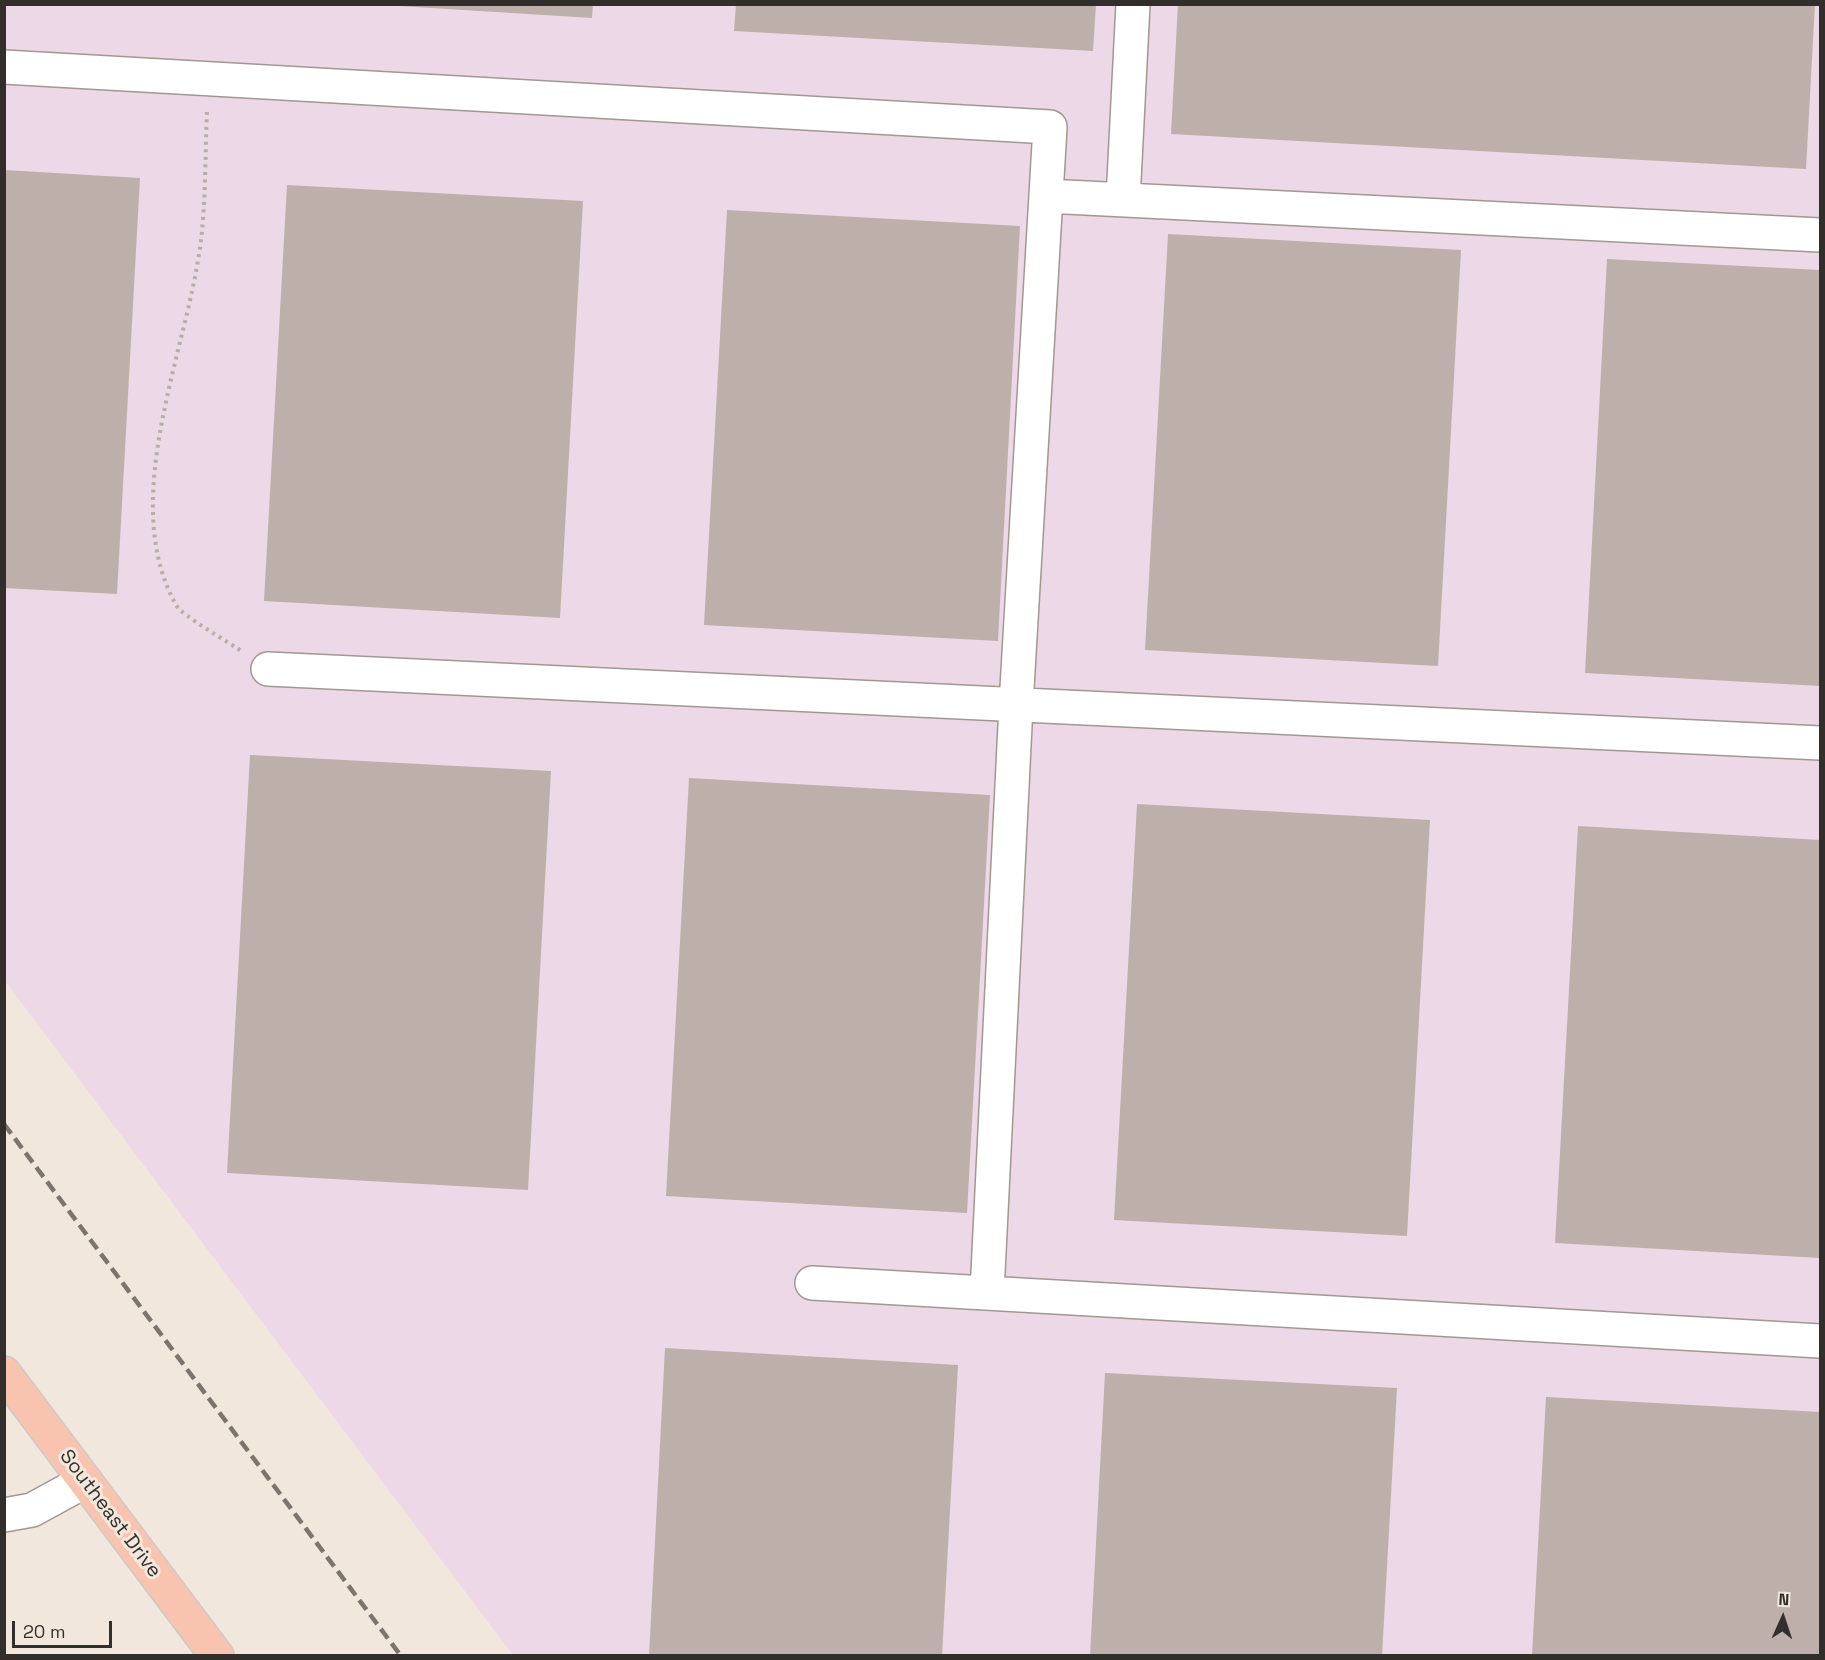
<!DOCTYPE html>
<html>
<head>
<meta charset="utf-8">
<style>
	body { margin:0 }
	#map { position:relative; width:1825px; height:1660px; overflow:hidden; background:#f2e7dd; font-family:"Space Grotesk",sans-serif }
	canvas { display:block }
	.frame { position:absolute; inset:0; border:6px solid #322e2b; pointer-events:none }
	.north { position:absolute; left:1753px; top:1588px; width:60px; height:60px; -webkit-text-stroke:4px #f2e7dd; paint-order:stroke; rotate:3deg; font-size:16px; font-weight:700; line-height:24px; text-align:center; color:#322e2b }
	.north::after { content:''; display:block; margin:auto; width:21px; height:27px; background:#322e2b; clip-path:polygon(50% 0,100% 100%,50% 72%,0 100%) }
	.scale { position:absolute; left:12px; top:1621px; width:100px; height:27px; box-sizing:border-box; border:3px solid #322e2b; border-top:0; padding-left:8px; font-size:18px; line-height:21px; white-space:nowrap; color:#322e2b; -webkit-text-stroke:4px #f2e7dd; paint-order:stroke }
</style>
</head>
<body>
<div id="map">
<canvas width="1825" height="1660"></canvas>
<div class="frame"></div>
<div class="north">N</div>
<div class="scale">20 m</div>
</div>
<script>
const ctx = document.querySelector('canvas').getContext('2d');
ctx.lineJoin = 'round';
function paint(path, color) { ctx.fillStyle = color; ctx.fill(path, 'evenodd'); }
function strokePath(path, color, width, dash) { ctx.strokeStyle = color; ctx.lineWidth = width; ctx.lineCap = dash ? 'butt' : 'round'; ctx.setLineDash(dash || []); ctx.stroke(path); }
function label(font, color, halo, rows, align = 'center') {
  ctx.font = font + ' "Space Grotesk",sans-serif'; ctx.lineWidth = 6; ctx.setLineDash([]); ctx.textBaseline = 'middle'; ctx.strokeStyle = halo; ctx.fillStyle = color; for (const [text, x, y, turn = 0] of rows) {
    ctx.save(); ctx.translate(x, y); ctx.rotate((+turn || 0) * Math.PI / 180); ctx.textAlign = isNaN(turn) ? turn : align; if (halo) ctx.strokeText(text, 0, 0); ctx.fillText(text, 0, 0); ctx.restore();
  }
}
paint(new Path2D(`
	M5 5H1820V1655H513L5 981Z`), '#ecd8e7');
paint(new Path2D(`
	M367 4H593L592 18Z
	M736 4H1096L1093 51 734 31Z
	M1178 4H1815L1806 169 1171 134Z
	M4 170 140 178 117 594 4 588Z
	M287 185 583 201 560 618 264 601Z
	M727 210 1020 226 998 641 704 625Z
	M1168 234 1461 250 1438 666 1145 650Z
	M1607 259 1820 270V686L1585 673Z
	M250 755 551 771 528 1190 227 1173Z
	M689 778 990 795 967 1213 666 1196Z
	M1137 804 1430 820 1407 1236 1114 1220Z
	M1578 826 1820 840V1258L1555 1243Z
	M665 1348 958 1365 942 1656H649Z
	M1105 1373 1397 1388 1382 1656H1090Z
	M1546 1397 1820 1412V1656H1532Z`), '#bdb0aa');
const minor = new Path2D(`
	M4 67 1050 127 1016 705 987 1293
	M1046 196 1820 235
	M1123 200 1133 4
	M268 669 1820 743
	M812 1283 1820 1341
	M4 1515 32 1510 85 1481`);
const major = new Path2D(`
	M4 1373 217 1656`);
strokePath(minor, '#a2988f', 36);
strokePath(major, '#cac9c8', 36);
strokePath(new Path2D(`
	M207 112C205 154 206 198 201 240 188 350 117 499 176 605 181 615 230 643 243 652`), '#b7aea6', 4, [3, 4.5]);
strokePath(minor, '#fff', 33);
strokePath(major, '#f9c4af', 33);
strokePath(new Path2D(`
	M4 1124 401 1656`), '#7c756f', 4.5, [12, 6]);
label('20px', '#322e2b', '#f2e7dd', [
	["Southeast Drive",110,1514,53]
]);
</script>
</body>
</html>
